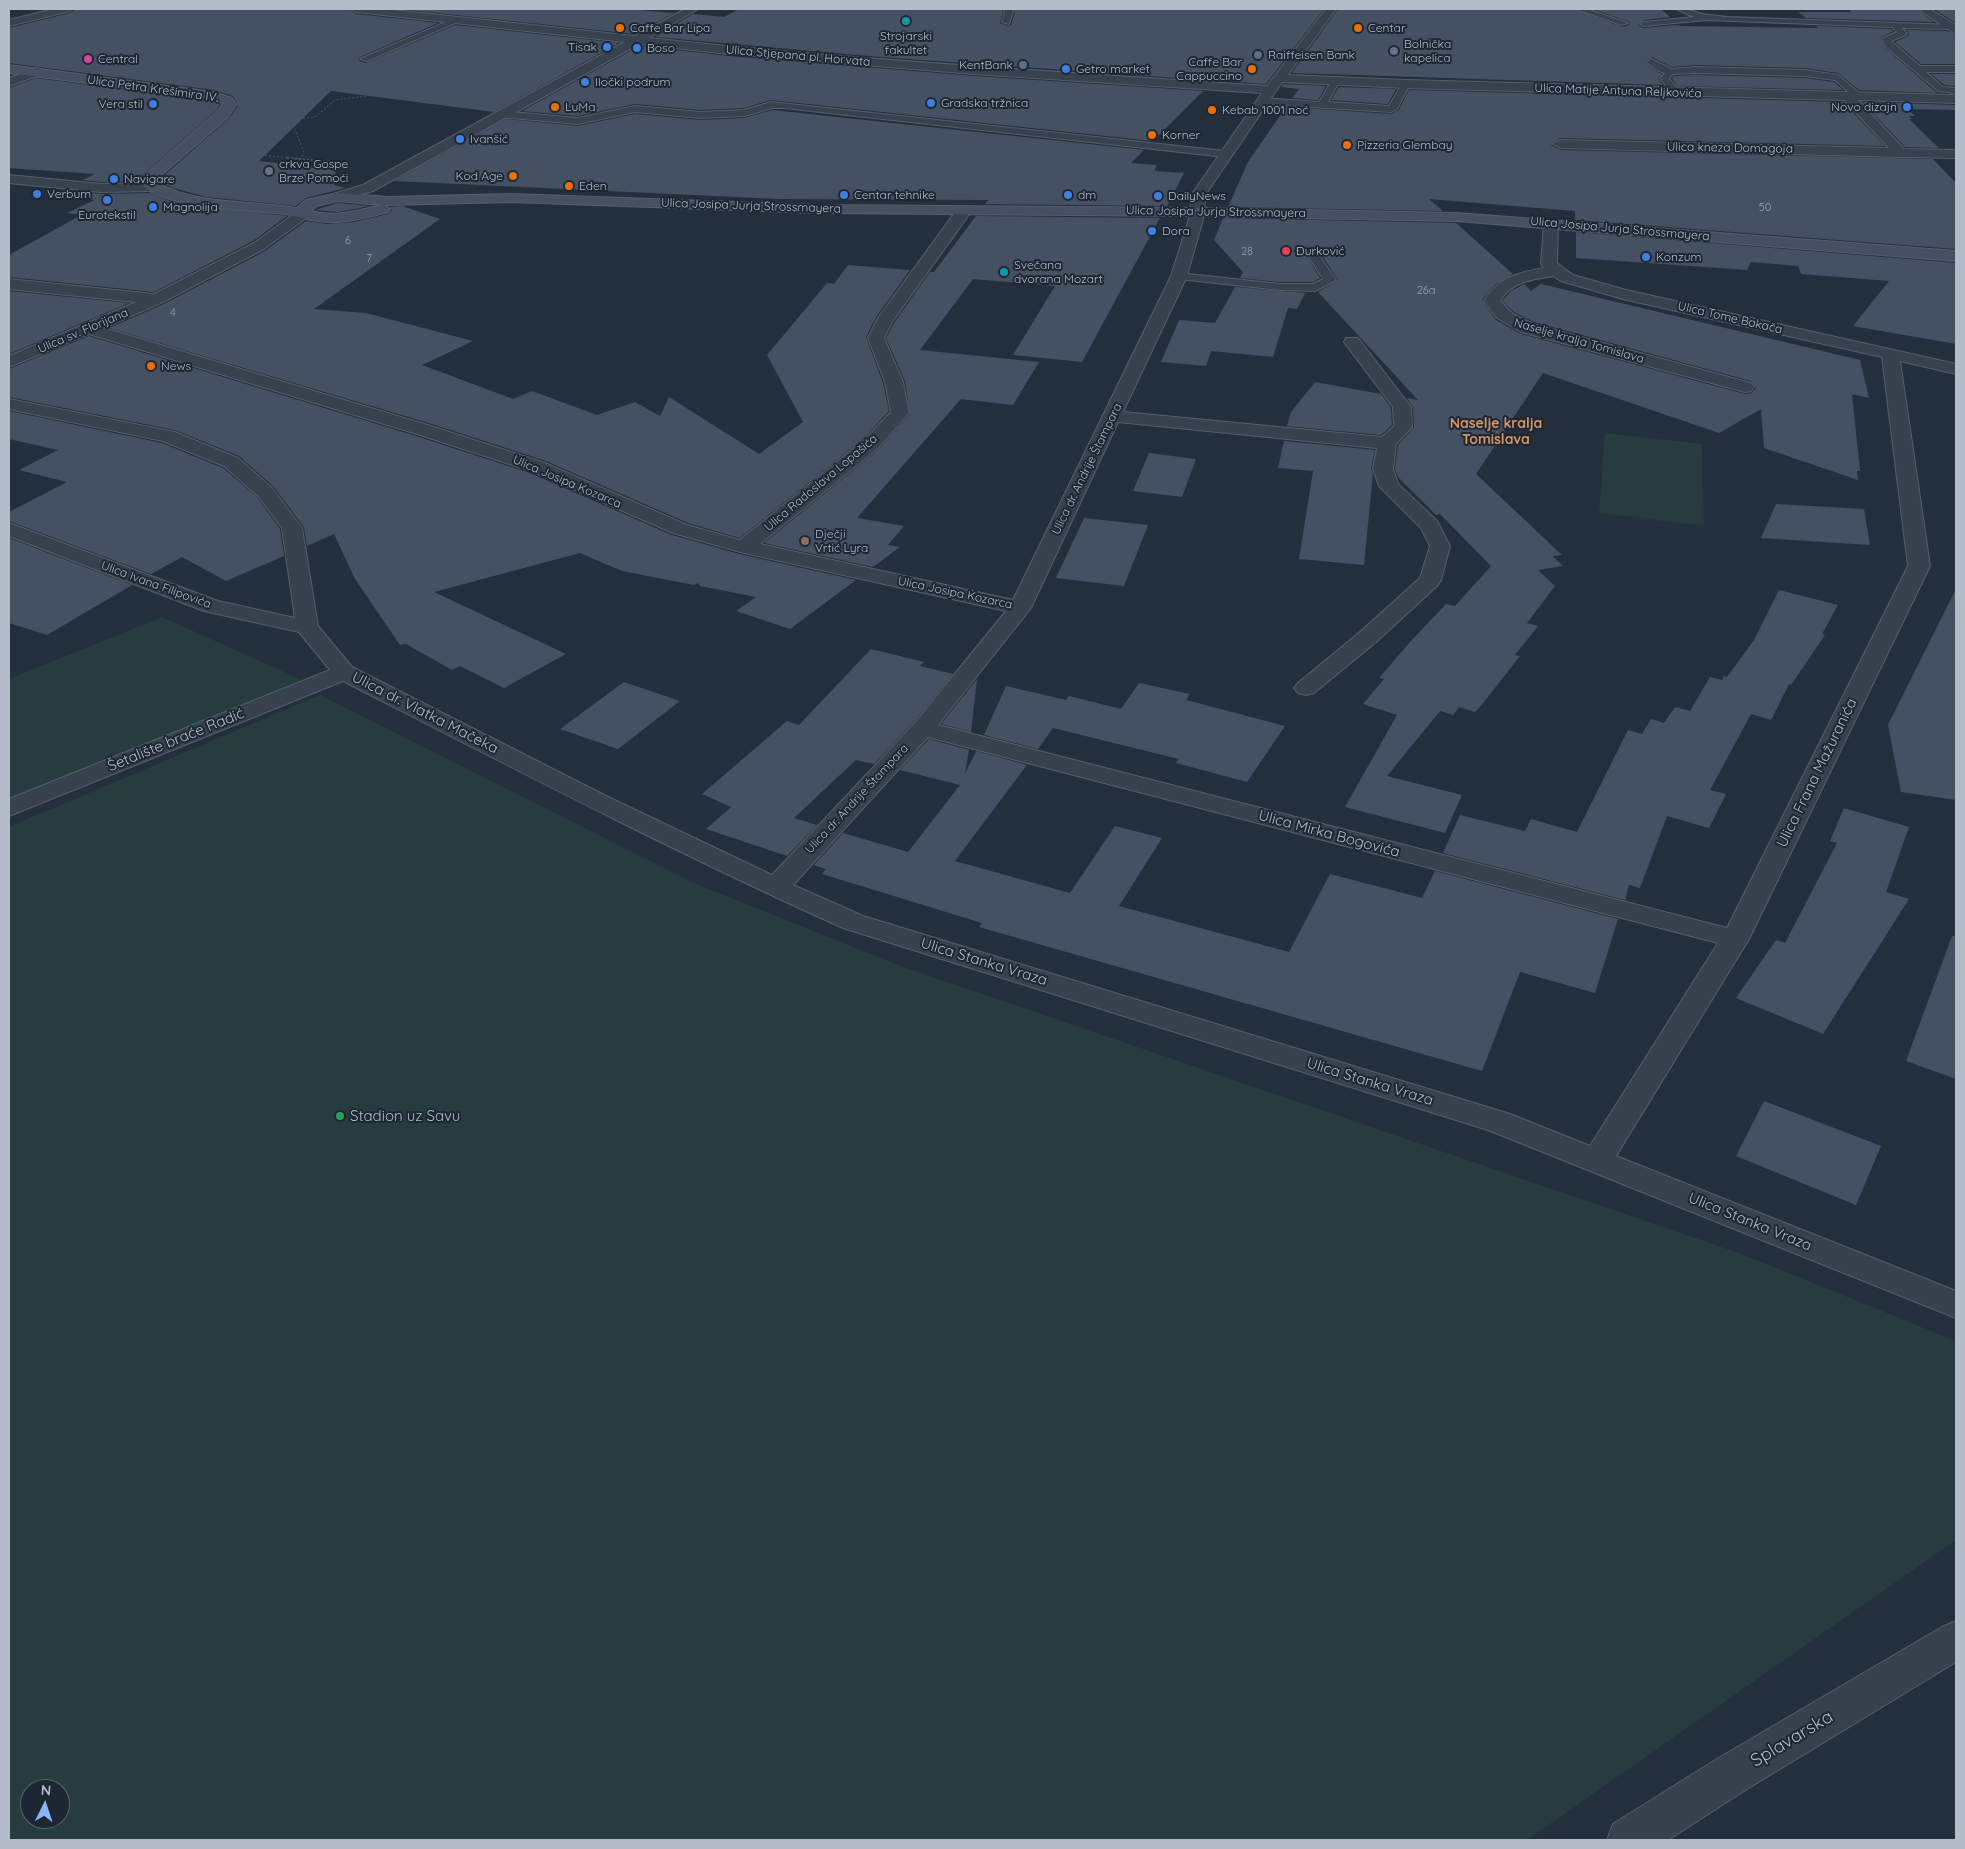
<!DOCTYPE html>
<html>
<head>
<meta charset="utf-8">
<style>
	body { margin:0 }
	#map { position:relative; width:1965px; height:1849px; overflow:hidden; background:#242f3e; font-family:Quicksand,sans-serif }
	canvas { display:block }
	.frame { position:absolute; inset:0; border:10px solid #b4bcc9; pointer-events:none }
	.north { position:absolute; left:20px; top:1779px; width:50px; height:50px; box-sizing:border-box; background:#1d2633; border:1px solid #59626f; border-radius:50%; rotate:4deg; font-size:14px; font-weight:700; line-height:20px; text-align:center; color:#b4bcc9 }
	.north::after { content:''; display:block; margin:auto; width:18px; height:22px; background:#8ab4f8; clip-path:polygon(50% 0,100% 100%,50% 72%,0 100%) }
</style>
</head>
<body>
<div id="map">
<canvas width="1965" height="1849"></canvas>
<div class="frame"></div>
<div class="north">N</div>
</div>
<script>
const ctx = document.querySelector('canvas').getContext('2d');
ctx.lineJoin = 'round';
function paint(path, color) { ctx.fillStyle = color; ctx.fill(path, 'evenodd'); }
function strokePath(path, color, width, dash) { ctx.strokeStyle = color; ctx.lineWidth = width; ctx.lineCap = dash ? 'butt' : 'round'; ctx.setLineDash(dash || []); ctx.stroke(path); }
function label(font, color, halo, rows, align = 'center') {
  ctx.font = font + ' Quicksand,sans-serif'; ctx.lineWidth = 4; ctx.setLineDash([]); ctx.textBaseline = 'middle'; ctx.strokeStyle = halo; ctx.fillStyle = color; for (const [text, x, y, turn = 0] of rows) {
    ctx.save(); ctx.translate(x, y); ctx.rotate((+turn || 0) * Math.PI / 180); ctx.textAlign = isNaN(turn) ? turn : align; if (halo) ctx.strokeText(text, 0, 0); ctx.fillText(text, 0, 0); ctx.restore();
  }
}
paint(new Path2D(`
	M1605 433 1702 444 1704 526 1599 513Z
	M162 617 302 680 9 802V679Z
	M320 695 694 883 895 964 1739 1253 1956 1341V1540L1527 1840H9V827ZM30 1789H60V1819H30Z`), '#263c3f');
paint(new Path2D(`
	M76 9H349L356 14 438 23 358 58 359 61 366 63 455 25 619 43 494 112 331 91 259 161 336 170 334 185 345 188 306 198 296 206 207 197 173 188 158 181 229 118 238 106 233 96 214 90 9 63V28L70 13Z
	M399 9H627L674 13 635 34Z
	M739 9H1001L1003 12 1000 23 1008 26 1011 25 1015 12 1013 9H1324L1266 84 880 57 655 37 693 14 724 17Z
	M1338 9H1574L1622 27 1629 25 1630 22 1593 9H1661L1670 17 1644 20 1638 25 1644 28 1678 25 1680 26 1818 28 1816 26 1891 29 1894 31 1881 37 1883 46 1937 93 1859 90 1838 73 1805 68 1695 65 1672 67 1652 57 1645 62 1655 71 1662 74 1658 78 1663 85 1292 73Z
	M1848 9H1916L1934 22 1806 18 1798 12H1852Z
	M1934 9H1956V23Z
	M1907 30 1947 31 1956 35V64H1921L1895 42 1908 36 1909 33Z
	M639 46 729 56 974 76 1203 91 1153 141 771 100 744 108 701 110 635 104 578 116 522 111Z
	M1931 74H1956V86L1944 85Z
	M1695 75 1805 78 1834 82 1843 90 1677 86 1672 78 1674 76Z
	M36 78 212 101 220 104 217 110 144 174 141 181 101 182 82 180 95 174 9 168V88Z
	M1283 84 1326 86 1318 100 1292 98 1299 89 1281 87Z
	M1339 87 1396 89 1388 104 1331 100Z
	M1409 90 1843 102 1885 146 1560 138 1551 145 1560 150 1933 159 1956 183V249L1575 220V211L1429 199 1443 211 1228 207 1248 162 1286 107 1391 114 1399 110Z
	M1862 102 1956 105V110L1907 109 1915 116H1909L1912 119H1909L1939 148 1905 147Z
	M772 110 1144 150 1131 163 1157 165 1154 171 1184 173 1167 206 985 204 988 200 779 199 394 181 506 119 578 126 635 114 701 120 745 118Z
	M62 190 101 194 150 193 167 200 187 205 287 216 253 241 154 292 9 277V255L81 215 67 213 95 200 51 196Z
	M338 203 370 206 338 212 315 210Z
	M402 206 440 219 314 309 366 313 473 341 422 365 513 399 532 391 597 415 635 402 660 416 669 397 759 454 803 422 767 355 827 283 834 284 848 265 910 270 876 317 866 337 883 383 889 411 862 440 740 538 688 523 546 461 432 424 109 328 164 304 265 251 306 221 326 224 354 222 388 214 392 210 390 207Z
	M976 216 1160 218 1082 362 1013 355 1055 286 973 279 920 350 1039 362 1013 405 961 399 857 518 904 526 888 545 900 547 873 567 764 543 878 450 910 414 905 381 886 338 894 323 930 272H934Z
	M1223 218 1456 223 1513 274 1495 285 1482 300 1496 320 1521 334 1745 394 1751 393 1756 388 1751 381 1534 322 1514 312 1502 301 1511 291 1524 284 1531 291 1541 284 1860 360 1869 398 1852 394 1860 471H1857L1858 480 1764 448 1761 409 1719 433 1543 373 1476 474 1562 555 1552 556 1563 566 1538 570 1555 586 1527 623 1538 626 1515 655 1520 656 1480 707 1475 712 1459 707 1453 715 1440 711 1387 776 1462 795 1445 833 1345 807 1397 715 1363 704 1384 679 1379 678 1410 642 1446 604 1455 606 1491 566 1440 514 1436 515 1398 477 1395 469 1398 445 1414 427 1413 407 1407 398 1418 400 1318 292 1338 280 1321 254 1314 252 1307 256 1320 278 1313 282H1280L1240 278 1243 272 1214 240Z
	M1576 232 1956 263V344L1853 326 1889 281 1801 274 1798 266 1751 262 1747 270 1576 258Z
	M1235 287 1305 293 1297 309 1288 308 1273 357 1211 351 1206 366 1161 362 1179 320 1215 323Z
	M9 291 129 303 9 354Z
	M89 336 416 436 530 473 672 535 743 555 856 580 790 629 736 611 756 597 700 586 698 583 694 585 622 571 580 553 434 592 566 654 504 688 460 666 452 670 406 644 400 645 355 579 334 534 307 546 304 527 274 487 239 456 175 430 9 397V369Z
	M1315 382 1381 394 1391 408 1392 425 1381 435 1287 426 1291 412Z
	M9 411 162 443 223 468 257 497 280 529 284 556 226 581 182 557 151 574 9 521V512L67 482 19 470 58 450 9 439Z
	M1284 441 1375 450 1371 469 1373 473 1364 565 1299 559 1313 471 1278 468Z
	M1149 453 1196 459 1182 497 1133 491Z
	M1776 504 1864 509 1870 545 1761 538Z
	M1084 518 1148 525 1124 586 1056 578Z
	M9 538 132 585 47 635 9 623Z
	M1956 589V800L1901 792 1888 725Z
	M1779 590 1838 605 1822 634 1825 635 1791 685 1789 684 1771 720 1751 714 1710 790 1726 794 1709 828 1667 816 1640 888 1629 885 1625 900 1443 853 1460 815 1525 831 1531 819 1577 832 1628 730 1642 734 1651 719 1664 723 1675 707 1690 711 1710 677 1722 680 1724 676 1727 677 1754 640Z
	M871 649 924 662 920 666 953 674 914 722 874 764 856 760 794 818 817 825 787 856 706 829 731 807 702 794 787 721 799 725Z
	M977 679 971 732 941 724Z
	M624 682 680 701 618 749 560 729Z
	M1139 683 1190 694 1186 700 1285 726 1247 782 1176 763 1179 759 1053 728 1038 749 984 735 1006 686 1066 700 1069 696 1121 709Z
	M929 739 969 750 965 774 976 751 1027 765 955 861 1070 893 1115 826 1162 838 1119 906 1289 952 1330 874 1422 898 1435 871 1618 919 1595 993 1520 972 1482 1071 979 927 982 923 822 874 826 869 814 865 843 833 908 852 960 785 900 770Z
	M1844 808 1909 827 1886 892 1909 899 1823 1034 1736 998 1776 940 1785 943 1837 843 1830 841Z
	M1952 936H1956V1079L1906 1061Z
	M1764 1101 1881 1146 1856 1205 1736 1156Z`), '#455162');
const lane = new Path2D(`
	M1003 9H1011L1013 11 1009 24 1002 22 1005 11Z
	M1576 9H1587L1628 23 1621 25Z
	M1676 9H1686L1702 14 1726 17 1955 25 1956 27 1952 29 1902 28 1907 33 1906 35 1891 41 1920 66H1956V72H1926L1943 87 1956 88V96L1950 92 1938 91 1884 45 1883 38 1897 32 1892 27 1706 20 1644 26 1640 24 1644 22 1694 17Z
	M455 18 462 20 367 61 360 59Z
	M1651 59 1672 69 1695 67 1805 70 1838 75 1864 97 1862 99H1856L1835 80 1805 76 1695 73 1673 74 1669 78 1680 92 1675 95 1672 94 1660 78 1665 73 1656 70 1647 62Z
	M1335 79 1339 82 1328 102 1389 106 1403 82 1406 81 1410 84 1397 109 1391 112 1262 104 1257 101 1262 98 1319 102 1332 80Z
	M771 102 1225 151 1230 154 1225 157 784 108H772L745 116 701 118 635 112 578 124 500 117 495 114 500 111 578 118 635 106 701 112 744 110Z
	M1315 254 1319 255 1336 280 1315 291 1280 290 1179 279 1173 276 1179 273 1280 284H1313L1323 279 1309 257Z`);
const street = new Path2D(`
	M54 9H71L70 11 9 26V20Z
	M351 9H384L635 36 685 9H698L649 38C854 60 1061 72 1267 86L1326 9H1336L1288 75 1406 80 1956 95V103L1858 100 1904 149 1956 150V158L1901 157 1560 148 1553 144 1560 140 1889 148 1844 100 1406 88 1282 82 1206 194 1203 219 1187 276 1123 412 1382 437 1394 426 1393 407 1344 342 1346 338H1358L1411 407 1412 427 1396 444 1393 469 1398 484 1437 521 1450 546 1441 580 1438 585 1376 642 1314 693 1306 695 1298 693 1294 688 1298 683 1360 632 1420 578 1430 546 1421 528 1379 486 1373 469 1377 448 1118 422 1031 608 938 725 1727 928 1908 566 1882 357 1623 299 1561 281 1553 276C1533 279 1511 282 1500 301L1513 314 1533 324 1751 383 1754 387 1751 391 1745 392 1521 332 1497 318 1484 301C1498 278 1519 272 1544 268L1541 264 1544 223 1546 220H1556L1558 223 1557 263 1573 275 1626 290 1956 364V374L1900 361 1930 566 1749 939 1616 1156 1956 1291V1318L1488 1130 843 928C674 852 509 766 343 681L9 816V799L330 670 299 632 204 611 9 536V523L218 601 295 618 282 528 258 496 224 466 163 441 9 409V399L175 432 238 458 272 488 302 528 318 626 352 667 606 796 772 875 915 723 1006 611 744 553 673 533 531 471 417 434 89 334 9 367V356L136 302 9 289V279L154 294 254 243 299 210H309L311 213 309 216 264 249 163 302 104 328 431 426 545 463 687 525 740 540 863 441 891 412 885 382 868 338 878 318 958 208H968L970 211 966 219 892 322 884 338 903 382 909 413 877 449 760 544 1013 600 1171 276 1189 219 1192 194 1262 93 974 74 729 54 639 44 373 191 338 201 333 200 331 197 333 194 363 185 625 42 356 12ZM928 737 1718 943 1590 1146 1510 1114 863 916 793 885Z
	M1918 9H1930L1956 25V33L1952 32Z
	M36 68 40 69 42 72 40 75 9 86V78Z
	M9 175 101 184 152 183 157 184 159 187 157 190 152 191 101 192 9 183Z
	M1956 1621V1662L1747 1789 1668 1840H1607L1613 1824 1717 1759 1942 1627Z`);
const secondary = new Path2D(`
	M9 65 214 92 232 98 236 105 228 117 157 179 156 182C198 206 251 200 297 208L306 200 338 193 388 197 511 194 819 205 1196 208 1456 213 1956 251V261L1456 221 1196 216 819 213 511 202 385 205 390 209 388 212C370 217 351 222 332 222 316 223 302 217 286 214 255 210 160 209 142 184L145 175 218 111 223 103 212 99 9 73ZM338 201 382 205C359 210 335 218 311 211L316 206Z`);
strokePath(lane, '#565f6c', 2);
strokePath(street, '#565f6c', 2);
strokePath(secondary, '#565f6c', 2);
strokePath(new Path2D(`
	M256 118 291 120 304 152 301 159
	M291 120 315 117 335 100 408 91
	M234 159 249 154 301 159
	M955 159 961 154`), '#44595c', 1, [2, 2]);
strokePath(new Path2D(`
	M287 158 345 163
	M211 166 238 158
	M943 183 946 166 957 158`), '#44595c', 2, [2, 2]);
paint(lane, '#38414e');
paint(street, '#38414e');
paint(secondary, '#465061');
for (const [x, y, r, color] of [
	[906,21,5,"#0f9aa8"],
	[620,28,5,"#e8710a"],
	[1358,28,5,"#e8710a"],
	[607,47,5,"#3f7fe0"],
	[637,48,5,"#3f7fe0"],
	[1394,51,5,"#6b7280"],
	[1258,55,5,"#5c6f8a"],
	[88,59,5,"#d1479c"],
	[1023,65,5,"#5c6f8a"],
	[1066,69,5,"#3f7fe0"],
	[1252,69,5,"#e8710a"],
	[585,82,5,"#3f7fe0"],
	[931,103,5,"#3f7fe0"],
	[153,104,5,"#3f7fe0"],
	[555,107,5,"#e8710a"],
	[1907,107,5,"#3f7fe0"],
	[1212,110,5,"#e8710a"],
	[1152,135,5,"#e8710a"],
	[460,139,5,"#3f7fe0"],
	[1347,145,5,"#e8710a"],
	[269,171,5,"#6b7280"],
	[513,176,5,"#e8710a"],
	[114,179,5,"#3f7fe0"],
	[569,186,5,"#e8710a"],
	[37,194,5,"#3f7fe0"],
	[844,195,5,"#3f7fe0"],
	[1068,195,5,"#3f7fe0"],
	[1158,196,5,"#3f7fe0"],
	[107,200,5,"#3f7fe0"],
	[153,207,5,"#3f7fe0"],
	[1152,231,5,"#3f7fe0"],
	[1286,251,5,"#e0444e"],
	[1646,257,5,"#3f7fe0"],
	[1004,272,5,"#0f9aa8"],
	[151,366,5,"#e8710a"],
	[805,541,5,"#8d6e63"],
	[340,1116,5,"#2e9e5b"]
]) { const dot = new Path2D(); dot.arc(x, y, r, 0, 2 * Math.PI); ctx.fillStyle = color; ctx.fill(dot); strokePath(dot, '#1d2633', 2); }
label('11px', '#98a1af', null, [
	["50",1765,208],
	["6",348,241],
	["28",1247,252],
	["7",369,259],
	["26a",1426,291],
	["4",173,313]
]);
label('12px', '#b4bcc9', '#1d2633', [
	["Caffe Bar Lipa",630,28],
	["Centar",1368,28],
	["Strojarski",906,36,"center"],
	["fakultet",906,50,"center"],
	["Bolnička",1404,44],
	["kapelica",1404,58],
	["Tisak",597,47,"right"],
	["Boso",647,48],
	["Raiffeisen Bank",1268,55],
	["Central",98,59],
	["Caffe Bar",1242,62,"right"],
	["Cappuccino",1242,76,"right"],
	["KentBank",1013,65,"right"],
	["Getro market",1076,69],
	["Iločki podrum",595,82],
	["Gradska tržnica",941,103],
	["Vera stil",143,104,"right"],
	["LuMa",565,107],
	["Novo dizajn",1897,107,"right"],
	["Kebab 1001 noć",1222,110],
	["Korner",1162,135],
	["Ivanšić",470,139],
	["Pizzeria Glembay",1357,145],
	["crkva Gospe",279,164],
	["Brze Pomoći",279,178],
	["Kod Age",503,176,"right"],
	["Navigare",124,179],
	["Eden",579,186],
	["Verbum",47,194],
	["Centar tehnike",854,195],
	["dm",1078,195],
	["DailyNews",1168,196],
	["Magnolija",163,207],
	["Eurotekstil",107,215,"center"],
	["Dora",1162,231],
	["Đurković",1296,251],
	["Konzum",1656,257],
	["Svečana",1014,265],
	["dvorana Mozart",1014,279],
	["News",161,366],
	["Dječji",815,534],
	["Vrtić Lyra",815,548]
], 'left');
label('12px', '#b4bcc9', '#1d2633', [
	["Ulica Stjepana pl. Horvata",798,56,5],
	["Ulica Petra Krešimira IV.",153,89,8],
	["Ulica Matije Antuna Reljkovića",1618,91,2],
	["Ulica kneza Domagoja",1730,148,1],
	["Ulica Josipa Jurja Strossmayera",751,206,2],
	["Ulica Josipa Jurja Strossmayera",1216,212,1],
	["Ulica Josipa Jurja Strossmayera",1620,229,5],
	["Ulica Tome Bakača",1730,318,13],
	["Ulica sv. Florijana",83,331,-23],
	["Naselje kralja Tomislava",1579,341,16],
	["Ulica dr. Andrije Štampara",1087,469,-64],
	["Ulica Josipa Kozarca",567,482,23],
	["Ulica Radoslava Lopašića",821,483,-40],
	["Ulica Ivana Filipovića",156,585,20],
	["Ulica Josipa Kozarca",955,593,12],
	["Ulica dr. Andrije Štampara",857,799,-47]
]);
label('bold 14px', '#d59563', '#1d2633', [
	["Naselje kralja",1496,424],
	["Tomislava",1496,440]
]);
label('15px', '#b4bcc9', '#1d2633', [
	["Ulica dr. Vlatka Mačeka",425,713,27],
	["Šetalište braće Radić",176,740,-22],
	["Ulica Frana Mažuranića",1817,773,-64],
	["Ulica Mirka Bogovića",1329,834,15],
	["Ulica Stanka Vraza",984,962,17],
	["Ulica Stanka Vraza",1370,1082,17],
	["Ulica Stanka Vraza",1750,1222,22]
]);
label('15px', '#b4bcc9', '#1d2633', [
	["Stadion uz Savu",350,1116]
], 'left');
label('18px', '#b4bcc9', '#1d2633', [
	["Splavarska",1792,1739,-31]
]);
</script>
</body>
</html>
